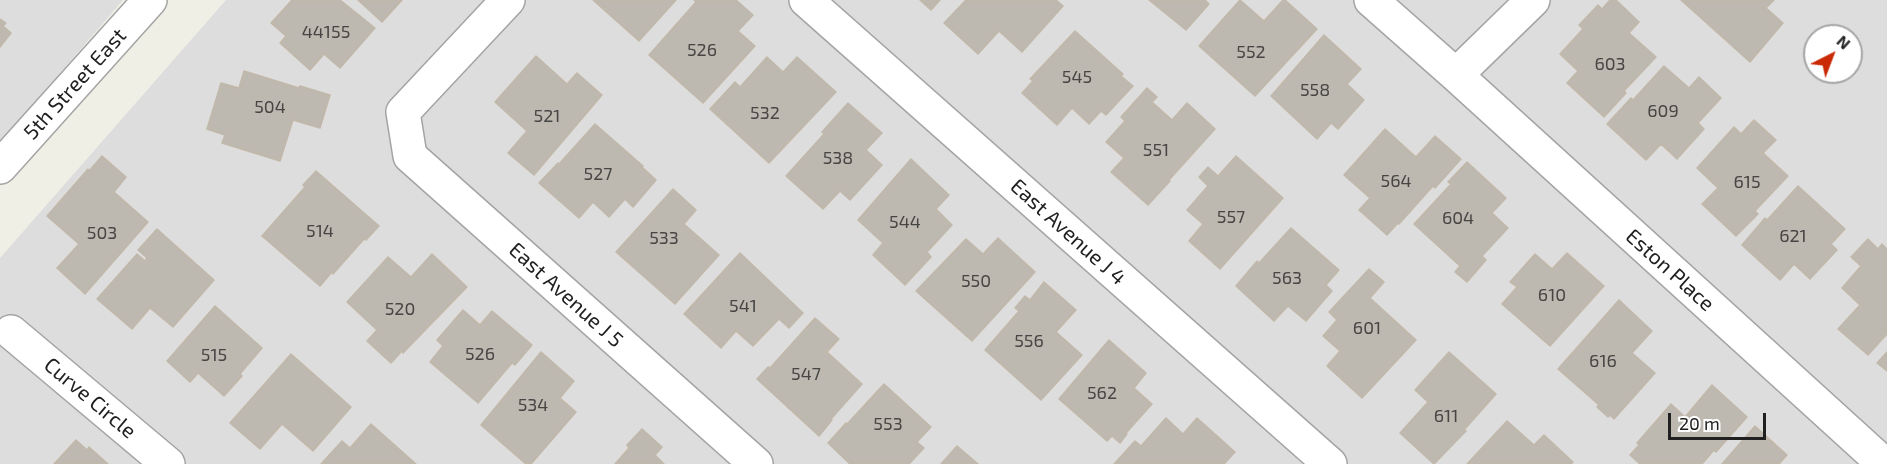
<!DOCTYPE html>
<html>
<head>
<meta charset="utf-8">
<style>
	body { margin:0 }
	#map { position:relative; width:1887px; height:464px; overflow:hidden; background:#f0efe6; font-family:"Exo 2",sans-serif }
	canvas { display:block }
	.north { position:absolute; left:1803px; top:24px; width:60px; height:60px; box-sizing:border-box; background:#fff; border:2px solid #a6a6a6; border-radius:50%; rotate:42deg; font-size:16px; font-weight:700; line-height:24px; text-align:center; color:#202020 }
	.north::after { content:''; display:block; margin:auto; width:21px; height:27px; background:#ca2906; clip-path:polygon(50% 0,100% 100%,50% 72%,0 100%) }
	.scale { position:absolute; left:1668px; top:413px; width:98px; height:27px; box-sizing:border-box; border:3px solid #202020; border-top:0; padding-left:8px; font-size:18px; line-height:21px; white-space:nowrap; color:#202020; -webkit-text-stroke:4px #fff; paint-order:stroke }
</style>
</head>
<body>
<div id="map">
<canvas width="1887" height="464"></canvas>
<div class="north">N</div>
<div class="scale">20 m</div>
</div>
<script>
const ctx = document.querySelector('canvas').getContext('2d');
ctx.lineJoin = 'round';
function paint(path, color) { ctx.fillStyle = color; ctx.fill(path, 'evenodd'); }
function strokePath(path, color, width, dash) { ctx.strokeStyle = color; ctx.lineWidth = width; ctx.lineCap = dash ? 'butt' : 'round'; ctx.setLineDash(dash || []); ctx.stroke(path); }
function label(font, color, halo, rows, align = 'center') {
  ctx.font = font + ' "Exo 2",sans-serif'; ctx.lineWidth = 4.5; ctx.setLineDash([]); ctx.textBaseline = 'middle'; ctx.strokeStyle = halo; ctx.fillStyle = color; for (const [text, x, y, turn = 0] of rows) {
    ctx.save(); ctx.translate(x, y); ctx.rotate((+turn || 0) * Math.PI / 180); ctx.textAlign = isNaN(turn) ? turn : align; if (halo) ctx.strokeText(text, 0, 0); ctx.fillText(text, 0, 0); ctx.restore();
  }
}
paint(new Path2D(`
	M0 0H123L0 143Z
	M226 0H1887V464H0V258ZM1815 36H1851V72H1815Z`), '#dedddd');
const building = new Path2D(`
	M292 0H340L375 28 340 68 324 54 310 70 280 43 286 36 271 23Z
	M358 0H402L382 22Z
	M593 0H676L639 41Z
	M694 0H736L753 15 738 31 755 46 703 103 649 55 696 2Z
	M920 0H940L931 10Z
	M966 0H1056L1063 6 1022 52 999 31 978 54 944 23Z
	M1149 0H1205L1209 4 1186 30Z
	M1240 0 1264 21 1283 0H1285L1317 29 1255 96 1199 46Z
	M1610 0H1616L1639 22 1629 33 1656 57 1624 91 1626 93 1604 117 1567 83 1578 71 1560 54 1583 29 1579 25 1598 5 1602 9Z
	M1681 0H1774L1766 8 1783 23 1750 62Z
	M0 19 6 23 3 26 11 33 0 47Z
	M1075 31 1123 74 1121 76 1133 86 1106 115 1101 111 1089 124 1072 108 1057 125 1022 93 1033 81 1030 79Z
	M1324 35 1361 69 1347 84 1364 100 1338 129 1331 123 1317 139 1271 96Z
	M536 56 567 84 577 73 602 95 534 175 508 153 527 131 495 102Z
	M767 57 783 72 797 57 836 92 769 163 710 109 735 82 740 87Z
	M1664 66 1689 88 1699 77 1721 98 1698 123 1704 129 1677 159 1661 144 1646 160 1607 124 1631 98 1633 100Z
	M244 71 299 88 300 86 330 95 320 128 293 120 280 161 222 143 225 135 207 129 221 83 239 88Z
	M1147 88 1157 97 1152 102 1172 120 1187 103 1215 129 1169 180 1170 181 1148 205 1111 172 1124 158 1106 142 1125 121 1121 117Z
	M848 103 882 133 866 150 882 165 850 200 840 191 823 209 786 176 824 134 822 132Z
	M1754 120 1776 140 1763 153 1788 176 1755 211 1758 214 1736 236 1702 204 1718 188 1697 168 1734 127 1741 134Z
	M595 124 643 166 642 167 656 180 633 207 625 199 609 217 593 202 579 218 539 183 558 163 559 164Z
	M1385 129 1416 157 1435 136 1461 159 1435 188 1433 186 1399 224 1398 223 1387 235 1359 210 1370 198 1344 175Z
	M102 156 126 177 114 192 148 222 85 294 57 268 79 244 47 216 88 169 89 171Z
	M1236 156 1283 198 1220 269 1189 241 1203 224 1187 210 1208 186 1199 177 1208 167 1218 176Z
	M911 159 949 195 936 209 952 225 927 252 931 257 905 285 873 255 883 243 858 220Z
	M1467 162 1506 198 1492 213 1508 228 1482 256 1486 260 1467 282 1455 272 1460 266 1414 224 1451 184 1448 182Z
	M316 171 379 226 366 240 364 239 333 274 332 272 320 286 262 236 305 187 303 185Z
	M1798 186 1845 229 1831 244 1837 250 1810 279 1794 264 1780 280 1742 245 1765 218 1767 220Z
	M673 189 696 210 684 224 719 255 675 304 616 252Z
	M1291 228 1339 270 1326 285 1332 291 1306 321 1288 306 1274 321 1236 286 1257 261 1259 263Z
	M157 229 214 280 173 327 150 308 132 329 97 299 137 254 145 261 147 258 138 250Z
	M998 238 1035 272 972 341 916 291 966 239 983 254Z
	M1868 239 1878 249 1882 244 1887 249V334L1868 355 1838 329 1860 305 1842 288 1861 266 1851 257Z
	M740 253 803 313 789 328 779 319 753 346 736 331 721 348 684 314Z
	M1567 253 1604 286 1550 346 1502 304 1517 287 1510 282 1535 254 1552 269Z
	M432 254 467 287 403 353 402 351 391 363 367 341 377 330 347 302 388 257 411 277Z
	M1369 269 1384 282 1370 298 1416 340 1362 398 1327 366 1340 351 1323 336 1337 320 1329 312Z
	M1044 282 1076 310 1056 332 1082 355 1041 400 985 350 1019 311 1015 308 1025 296 1030 300Z
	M1619 300 1652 331 1632 353 1655 373 1614 419 1610 415 1608 417 1597 407 1599 405 1558 369Z
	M215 306 262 348 240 374 242 376 224 396 198 373 190 382 167 361Z
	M463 310 480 325 492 311 532 345 515 365 512 363 478 403 430 362 443 346 437 340Z
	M815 318 839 339 827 352 862 384 831 419 832 420 819 436 757 379 768 367 770 368Z
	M1109 340 1146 373 1134 388 1152 404 1126 433 1127 434 1120 443 1112 436 1107 441 1059 399Z
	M541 352 574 381 560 398 576 412 531 464H526L481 425Z
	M1449 352 1496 394 1464 430 1466 431 1434 464 1400 433 1428 402 1415 390Z
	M1887 352V371L1877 363Z
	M291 354 351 407 313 451 282 424 260 449 230 423Z
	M884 384 931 427 917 442 924 448 909 464H850L828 443 846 423 847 424Z
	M1712 385 1747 417 1716 452 1714 450 1702 464H1640L1630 455 1639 445 1637 443 1671 404 1685 417Z
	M1166 418 1183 434 1197 418 1235 452 1224 464H1114L1135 441 1141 446Z
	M1507 421 1534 445 1544 435 1573 462 1571 464H1467Z
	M371 424 416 464H321L342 441 350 448Z
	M1755 426 1787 455 1779 464H1722Z
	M642 429 662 447 655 455 664 464H615L629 448 627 445Z
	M76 440 87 450 89 447 108 464H54Z
	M957 446 978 464H941Z`);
paint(building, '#bdb8b0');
strokePath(building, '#c1b8a9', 1.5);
const minor = new Path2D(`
	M508 0 403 112 410 156 756 464
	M806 0 1330 464
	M1371 0 1456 75 1884 464
	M1456 75 1533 0
	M0 167 150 0
	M11 332 168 464`);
strokePath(minor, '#a4a4a4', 36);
strokePath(minor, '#fff', 33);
label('18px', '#474644', null, [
	["44155",326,32],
	["526",702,50],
	["552",1251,52],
	["603",1610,64],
	["545",1077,77],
	["558",1315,90],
	["504",270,107],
	["609",1663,111],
	["532",765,113],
	["521",547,116],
	["551",1156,150],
	["538",838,158],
	["527",598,174],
	["564",1396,181],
	["615",1747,182],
	["557",1231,217],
	["604",1458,218],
	["544",905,222],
	["514",320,231],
	["503",102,233],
	["621",1793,236],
	["533",664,238],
	["563",1287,278],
	["550",976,281],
	["610",1552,295],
	["541",743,306],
	["520",400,309],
	["601",1367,328],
	["556",1029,341],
	["526",480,354],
	["515",214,355],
	["616",1603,361],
	["547",806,374],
	["562",1102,393],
	["534",533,405],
	["611",1446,416],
	["553",888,424]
]);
label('21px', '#202020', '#fff', [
	["5th Street East",75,84,-48],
	["East Avenue J 4",1068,232,42],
	["Eston Place",1670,270,42],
	["East Avenue J 5",566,295,42],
	["Curve Circle",90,398,40]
]);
</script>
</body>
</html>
